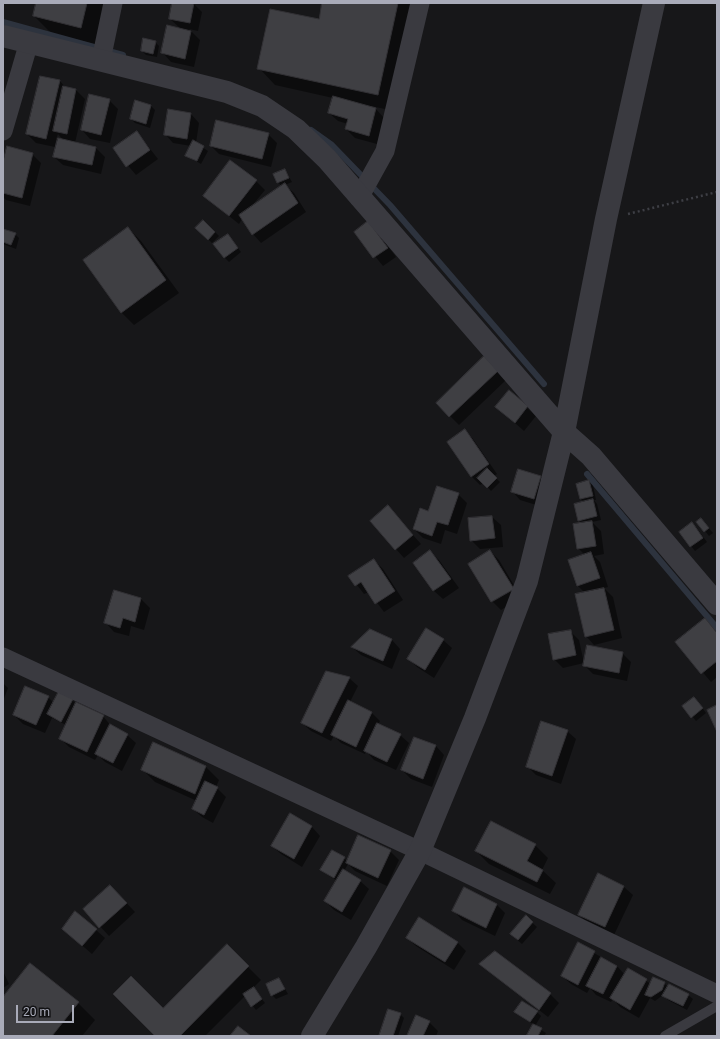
<!DOCTYPE html>
<html>
<head>
<meta charset="utf-8">
<style>
	body { margin:0 }
	#map { position:relative; width:720px; height:1039px; overflow:hidden; background:#171719; font-family:Roboto,sans-serif }
	canvas { display:block }
	.frame { position:absolute; inset:0; border:4px solid #a9abb9; pointer-events:none }
	.scale { position:absolute; left:16px; top:1005px; width:58px; height:18px; box-sizing:border-box; border:2px solid #a9abb9; border-top:0; padding-left:5px; font-size:12px; line-height:14px; white-space:nowrap; color:#a9abb9; -webkit-text-stroke:3px #121214; paint-order:stroke }
</style>
</head>
<body>
<div id="map">
<canvas width="720" height="1039"></canvas>
<div class="frame"></div>
<div class="scale">20 m</div>
</div>
<script>
const ctx = document.querySelector('canvas').getContext('2d');
ctx.lineJoin = 'round';
function paint(path, color) { ctx.fillStyle = color; ctx.fill(path, 'evenodd'); }
function strokePath(path, color, width, dash) { ctx.strokeStyle = color; ctx.lineWidth = width; ctx.lineCap = dash ? 'butt' : 'round'; ctx.setLineDash(dash || []); ctx.stroke(path); }
paint(new Path2D(`
	M37 3H108L98 45 51 33 34 16Z
	M173 3H193L202 12 198 31 189 29 200 40 194 67 171 62 163 53 181 29 170 19Z
	M324 3H418L394 111 371 106 370 108 376 109 384 118 377 144 355 138 346 129 348 124 338 121 329 113 333 98 275 85 259 68 320 20Z
	M155 42 159 46 157 57 146 55 142 51Z
	M60 81 66 88 76 90 85 99 75 143 96 148 105 157 101 174 63 165 54 157 58 141 56 140 55 147 36 143 27 134ZM58 134 64 141 56 139Z
	M109 100 118 109 110 143 90 139 82 130Z
	M136 102 151 106 155 110 150 128 135 123 131 119Z
	M191 114 199 123 196 143 208 151 201 164 186 155 191 146 173 143 165 134Z
	M137 132 158 159 136 175 114 149Z
	M268 134 277 143 271 167 219 154 211 146Z
	M32 154 41 163 30 206 6 200 3 197V166Z
	M285 170 292 182 285 185 294 193 306 212 261 243 253 234 242 219 239 224 204 196 256 181 265 190 251 207 282 187 278 182Z
	M128 228 141 241 179 293 134 325 121 312Z
	M3 230 15 234 19 238 16 249 3 244Z
	M377 231 396 257 383 266 355 232Z
	M201 232H215L219 236 212 243Z
	M228 235 241 252 229 262 225 258Z
	M484 358 506 380 459 425 437 403Z
	M509 392 536 416 524 431 497 407Z
	M465 431 473 439 497 474 494 476 500 482 491 491 484 483 480 485 472 477 448 442Z
	M519 470 541 477 550 486 543 507 520 500 512 491Z
	M589 481 593 485 596 500H594L597 504 601 520 592 522 601 531 604 554 594 556 600 562 608 587 604 588 613 597 622 638 594 645 586 636 585 593 578 586 585 555 578 548 582 524 579 520 584 502 581 499Z
	M458 494 467 503 457 534 445 530 441 544 423 538 414 529 429 512Z
	M388 507 421 544 404 558 371 521Z
	M492 517 501 525 503 547 480 549 471 540Z
	M701 519 713 533 709 536 698 522Z
	M696 527 707 542 695 551 680 532Z
	M490 551 499 560 515 587 493 600V602L516 588 522 597 501 610 492 601Z
	M430 552 439 560 459 588 443 599 434 591 414 563Z
	M374 560 383 569 403 600 384 612 369 592 364 594 350 576Z
	M114 592 141 599 150 608 144 630 131 626 129 636 114 632 106 623Z
	M704 619 717 632V677L711 682 677 642Z
	M370 630 392 640 400 649 392 669 361 655 352 647Z
	M570 631 579 640 584 663 563 668 554 659Z
	M443 640 452 648 434 678 417 667 409 659Z
	M622 653 631 662 627 681 593 674 585 666Z
	M349 678 358 686 350 702 371 712 380 721 378 725 400 735 409 743 396 770 374 760 366 751 365 754 341 743 334 736 331 741 311 731 302 723Z
	M3 683 8 688 3 701Z
	M59 693 76 703 103 716 111 726 127 735 136 743 122 771 105 762 98 755 95 760 69 747 60 738 66 725 52 718 45 733 23 724 14 715 48 697 54 703Z
	M698 702 706 713 696 721 684 706Z
	M567 731 576 739 561 784 536 775 527 766Z
	M153 743 206 767 219 780 216 787 226 797 213 823 202 817 193 809 197 801 155 782 142 769Z
	M436 746 444 755 432 787 411 779 402 770Z
	M290 815 312 827 320 836 302 867 281 854 272 846Z
	M359 837 390 851 399 860 387 886 355 871 348 864 344 871 360 881 369 889 351 920 334 910 325 901 337 881 321 870 332 851 348 861Z
	M535 845 548 858 542 870 556 883 550 894 489 864 476 851Z
	M598 875 624 887 633 895 614 935 588 923 579 915Z
	M119 895 135 912 109 936 84 909Z
	M497 905 505 913 495 936 462 920 454 911Z
	M526 917 537 927 522 944 515 938Z
	M63 929 96 930 105 938 92 954Z
	M407 938 457 942 466 951 454 970 416 946Z
	M578 944 617 966 625 975 628 969 651 984 664 983 668 987 688 995 693 999 687 1010 668 1000 663 995 655 1001 650 998 639 1018 620 1007 613 999 611 1002 596 995 590 988 587 993 571 984 562 976Z
	M227 946 261 980 253 988 265 1003 256 1010 245 996 205 1036H156L163 1010Z
	M30 964 78 1003 95 1020 82 1036H3V998Z
	M480 964 550 994 559 1003 548 1017Z
	M3 971 9 984 3 988Z
	M279 979 288 994 276 999 272 995Z
	M537 1012 541 1016 535 1026 546 1033 544 1036H529L533 1024 520 1016Z
	M400 1014 404 1018 398 1036H380Z
	M429 1022 438 1031 436 1036H408Z`), '#0007');
strokePath(new Path2D(`
	M3 22 123 55
	M311 130 332 145 390 205 544 384
	M587 474 717 628`), '#2d333e', 6);
const building = new Path2D(`
	M36 3H87L81 28 33 16Z
	M172 3H194L190 23 169 19Z
	M322 3H398L378 95 257 69 270 9 319 19Z
	M167 25 191 31 185 59 161 53Z
	M143 38 156 41 153 54 141 51Z
	M40 76 60 80 46 139 26 134Z
	M63 86 76 89 67 134 53 131Z
	M89 94 110 99 101 135 81 130Z
	M333 96 376 108 369 136 345 129 348 119 328 113Z
	M135 100 151 105 146 124 130 119Z
	M168 109 191 113 187 139 164 135Z
	M216 120 269 133 262 159 210 146Z
	M137 131 150 150 126 167 113 148Z
	M58 138 96 147 92 165 53 157Z
	M193 140 204 146 197 161 185 156Z
	M7 146 33 153 22 198 3 193V162Z
	M230 160 257 180 229 216 203 196Z
	M285 169 289 178 277 183 273 174Z
	M285 183 298 203 252 235 239 215Z
	M203 220 215 232 208 240 195 228Z
	M368 221 388 248 373 258 354 232Z
	M128 227 166 280 121 313 83 260Z
	M3 229 16 233 11 245 3 242Z
	M228 234 238 248 224 258 213 244Z
	M484 356 498 371 449 417 436 403Z
	M509 390 528 406 515 423 495 407Z
	M465 429 489 464 471 477 447 442Z
	M487 468 497 478 487 488 477 478Z
	M518 469 541 476 534 499 511 492Z
	M589 480 593 496 580 499 576 484Z
	M437 486 459 493 448 525 437 522 432 536 413 529 420 508 428 511Z
	M593 499 597 516 578 521 574 504Z
	M388 505 413 535 395 550 370 521Z
	M492 516 495 538 470 541 468 518Z
	M701 518 709 528 704 532 696 522Z
	M592 521 596 546 577 549 573 524Z
	M692 522 703 538 690 547 679 532Z
	M430 550 451 579 433 591 413 563Z
	M490 550 514 589 491 602 468 564Z
	M591 552 600 578 577 586 568 560Z
	M374 559 395 591 375 604 361 582 355 586 348 576Z
	M604 588 614 630 585 637 575 594Z
	M114 590 141 598 135 622 123 618 120 628 104 623Z
	M705 618 717 633V661L701 674 675 642Z
	M426 628 444 639 425 670 407 659Z
	M370 629 392 639 383 661 351 647Z
	M571 630 576 655 553 660 548 634Z
	M587 645 623 652 619 673 583 666Z
	M326 671 350 677 322 733 301 723Z
	M25 686 49 696 36 725 13 715Z
	M59 691 73 699 61 722 47 714Z
	M694 697 703 708 691 718 682 706Z
	M348 700 372 712 356 747 331 735Z
	M76 702 104 715 87 752 59 739Z
	M717 705V732L707 710Z
	M541 721 568 730 552 776 526 767Z
	M377 723 401 734 387 762 364 751Z
	M110 724 128 734 113 763 95 754Z
	M414 737 436 745 423 779 401 770Z
	M153 742 206 766 195 794 141 770Z
	M205 781 218 787 204 815 192 809Z
	M290 813 312 826 294 859 271 846Z
	M491 821 536 844 527 861 543 870 537 882 475 851Z
	M358 835 391 850 378 878 346 863Z
	M332 850 345 857 334 878 320 870Z
	M343 869 361 880 342 912 324 901Z
	M598 873 624 886 605 927 578 915Z
	M110 885 127 903 99 928 83 909Z
	M464 887 497 904 486 928 452 911Z
	M75 911 97 929 82 946 62 929Z
	M526 915 533 922 518 940 510 934Z
	M419 917 458 942 445 962 406 938Z
	M578 942 595 951 578 985 561 976Z
	M227 944 249 966 180 1036H155L113 994 131 976 163 1008Z
	M495 951 551 993 539 1010 479 964Z
	M601 957 617 966 603 994 586 986Z
	M30 963 79 1002 52 1036H3V997Z
	M628 968 647 979 630 1010 610 998Z
	M653 977 665 982 662 990 651 997 645 995Z
	M279 978 285 989 271 996 266 984Z
	M669 984 689 994 683 1006 662 996Z
	M254 987 262 999 251 1007 243 994Z
	M522 1001 538 1011 530 1022 514 1012Z
	M388 1009 401 1013 393 1036H379Z
	M416 1015 430 1021 423 1036H407Z
	M533 1024 542 1028 538 1036 527 1035Z
	M238 1026 251 1036H230Z`);
paint(building, '#3f3f43');
strokePath(building, '#323135', 1);
strokePath(new Path2D(`
	M628 214 717 192`), '#3e3f45', 2.5, [2, 3]);
strokePath(new Path2D(`
	M665 1036 717 1006`), '#3a3a40', 10);
strokePath(new Path2D(`
	M101 60 113 3
	M3 131 29 42
	M359 198 385 151 420 3
	M3 657 420 851 717 994`), '#3a3a40', 19);
strokePath(new Path2D(`
	M3 36 227 92 262 106 296 129 327 159 564 432 591 456 717 604
	M312 1036 366 947 420 851 475 718 527 581 564 432 606 219 654 3`), '#3a3a40', 22);
</script>
</body>
</html>
